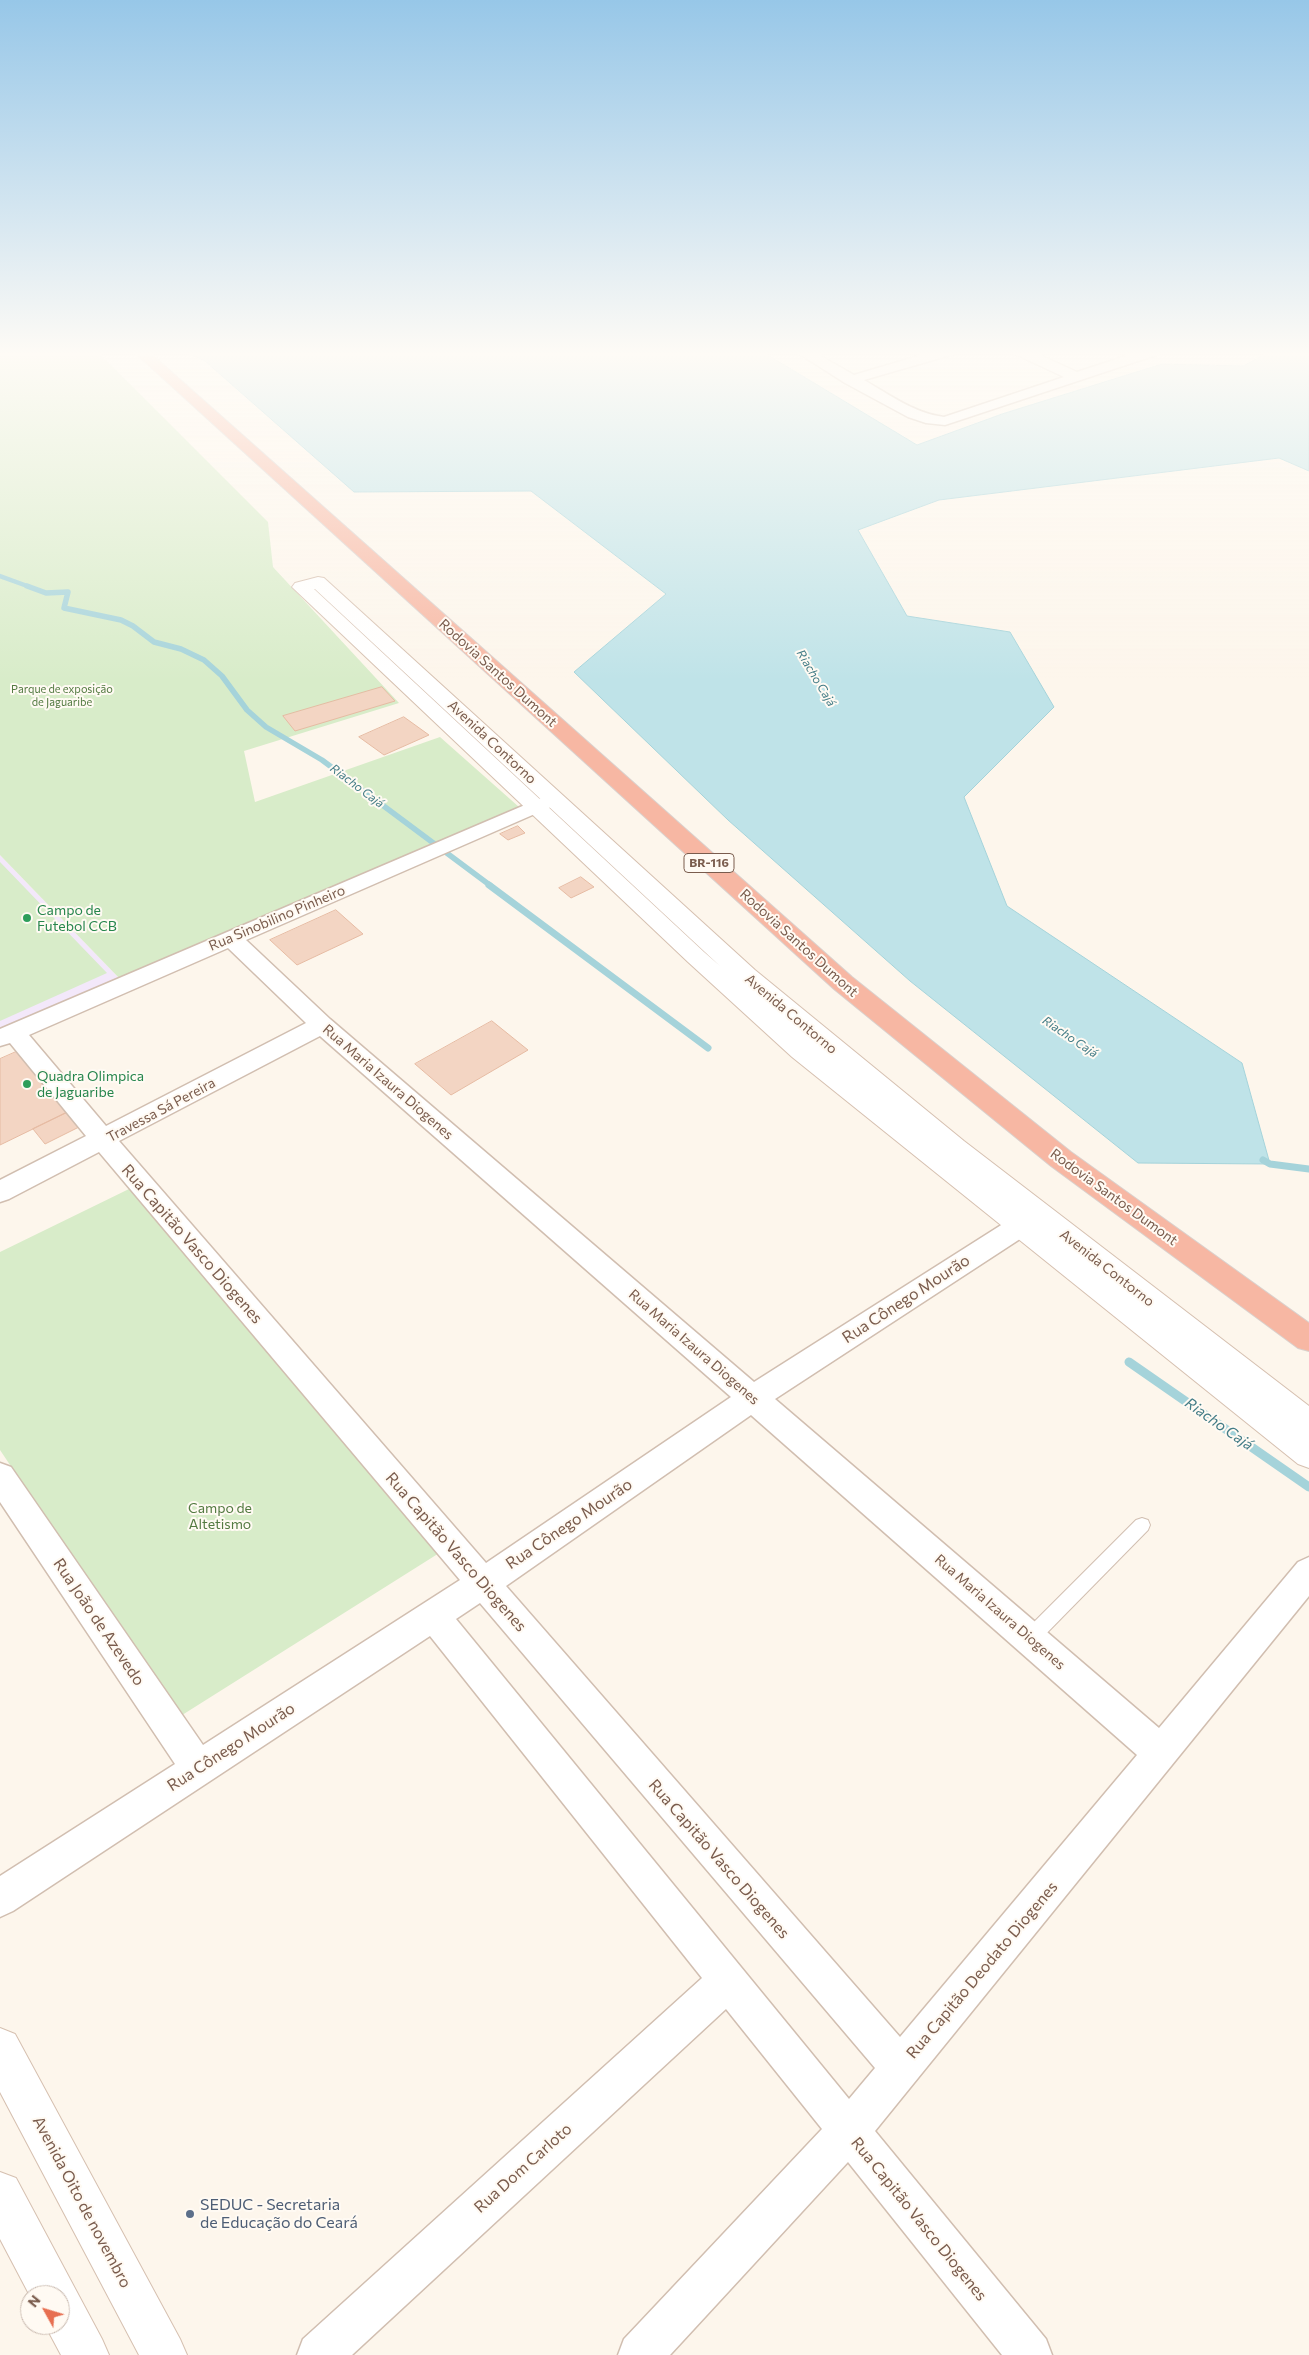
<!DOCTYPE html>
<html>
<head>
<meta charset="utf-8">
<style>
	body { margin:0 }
	#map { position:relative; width:1309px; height:2355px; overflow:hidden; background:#fdf6ec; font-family:Commissioner,sans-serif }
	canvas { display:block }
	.north { position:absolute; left:20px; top:2285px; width:50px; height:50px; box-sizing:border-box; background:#fffaf3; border:1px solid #cabbb1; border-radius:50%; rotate:309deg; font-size:14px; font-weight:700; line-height:20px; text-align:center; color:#7a5c4d }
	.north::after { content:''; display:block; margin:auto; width:18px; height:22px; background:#e76f51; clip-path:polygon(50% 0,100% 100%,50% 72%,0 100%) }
</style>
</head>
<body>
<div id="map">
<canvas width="1309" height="2355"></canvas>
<div class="north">N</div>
</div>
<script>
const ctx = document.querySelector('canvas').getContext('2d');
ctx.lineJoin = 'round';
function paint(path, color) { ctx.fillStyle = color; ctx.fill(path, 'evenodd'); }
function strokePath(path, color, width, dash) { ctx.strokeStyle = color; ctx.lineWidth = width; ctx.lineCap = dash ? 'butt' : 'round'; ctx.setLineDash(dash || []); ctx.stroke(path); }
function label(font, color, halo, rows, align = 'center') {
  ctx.font = font + ' Commissioner,sans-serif'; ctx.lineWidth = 4; ctx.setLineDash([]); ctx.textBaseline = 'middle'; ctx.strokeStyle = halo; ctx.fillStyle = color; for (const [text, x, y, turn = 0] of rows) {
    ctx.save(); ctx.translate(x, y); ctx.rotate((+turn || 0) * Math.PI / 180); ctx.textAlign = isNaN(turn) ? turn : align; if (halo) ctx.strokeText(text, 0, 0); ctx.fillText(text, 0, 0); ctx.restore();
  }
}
paint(new Path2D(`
	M0 855 119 978 0 1029Z`), '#f3e8fa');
paint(new Path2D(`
	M0 351H97L268 522 273 567 399 703 244 751 255 802 440 737 519 807 119 978 0 855Z
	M0 862 107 973 0 1021Z
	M129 1189 444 1550 179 1717 0 1450V1252Z`), '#d8ecc9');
const water = new Path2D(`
	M183 351H680L713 354 728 351H761L917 445 1002 414 1162 364 1243 366 1271 351H1309V471L1279 458 939 500 858 530 907 616 1010 632 1054 707 964 797 1007 906 1242 1063 1270 1164 1138 1163 910 981 728 820 574 672 666 594 531 491 354 492 205 361Z`);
paint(water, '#bfe3e8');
strokePath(water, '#a5d3da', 1);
strokePath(new Path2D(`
	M0 576 30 587`), '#a5d3da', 4.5);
strokePath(new Path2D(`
	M27 586 46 593 68 592 64 608 121 620 133 626 154 642 181 649 204 660 222 676 247 710 266 727 322 760 491 886`), '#a5d3da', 5.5);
strokePath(new Path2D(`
	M489 885 708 1048
	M1263 1160 1270 1164 1309 1169`), '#a5d3da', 7);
strokePath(new Path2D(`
	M1129 1362 1309 1487`), '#a5d3da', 9);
const building = new Path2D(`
	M382 687 395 701 295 731 283 716Z
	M404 717 429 735 384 755 359 737Z
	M518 826 525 833 508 840 500 834Z
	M581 877 594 887 571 898 559 888Z
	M336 910 363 934 297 965 270 940Z
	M492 1021 528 1050 451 1095 415 1064Z
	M25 1048 74 1109 0 1145V1059Z
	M74 1109 87 1123 45 1144 33 1129Z`);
paint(building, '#f3d5c3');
strokePath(building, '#e6bba3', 1);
const lane = new Path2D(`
	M1142 1518 1148 1520 1150 1525 1148 1530 1036 1644 1030 1646 1024 1644 1021 1638 1024 1632 1136 1520Z`);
const street = new Path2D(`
	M795 351H812L854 375 935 351H956L954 354 864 380C890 395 914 413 944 417L1064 377 1015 354 1013 351H1031L1077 372 1141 351H1161L1159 354 945 425 926 423 908 417 845 383Z
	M553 793 560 795 563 799 560 803 246 940 330 1019 754 1382 1028 1208 1037 1205 1046 1208 1050 1215 1046 1222 775 1399 1159 1728 1298 1562 1309 1557V1596L875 2131 1046 2339 1052 2355H1002L848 2162 670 2355H618L624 2339 822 2129 726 2009 352 2355H297L303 2339 702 1978 430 1636 13 1911 0 1917V1876L175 1764 0 1502V1463L11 1467 203 1745 460 1580 99 1152 9 1199 0 1202V1180L86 1136 10 1043 0 1046V1029ZM228 948 306 1023 106 1126 29 1035ZM320 1036 731 1397 486 1563 119 1141ZM751 1415 1137 1755 900 2037 506 1586ZM480 1603 875 2068 849 2099 456 1619Z`);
const secondary = new Path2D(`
	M318 577 324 578 755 970 964 1141 1309 1406V1468L1298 1464 792 1057 688 962 292 587 295 583ZM314 589H315L720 966 704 952Z
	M0 2028 15 2034 180 2339 187 2355H139L0 2092Z
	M0 2172 16 2178 102 2339 109 2355H61L45 2325H60V2295L30 2296 0 2239Z`);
const highway = new Path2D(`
	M133 351H148L852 977 1071 1152 1309 1323V1351L1298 1348 1051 1166 834 989Z`);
strokePath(lane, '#d1beb0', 2);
strokePath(street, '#d1beb0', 3);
strokePath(secondary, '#d6c0b0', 2);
strokePath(highway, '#dad1cd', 2);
paint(lane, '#fff');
paint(street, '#fff');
paint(secondary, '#fff');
paint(highway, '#f7b7a3');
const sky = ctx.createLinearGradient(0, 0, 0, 681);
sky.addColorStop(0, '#97c7e8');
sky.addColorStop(0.52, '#fefbf6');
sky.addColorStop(1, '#fefbf600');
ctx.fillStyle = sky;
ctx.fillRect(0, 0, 1309, 681);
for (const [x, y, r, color] of [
	[27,918,5,"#2e9e5b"],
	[27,1084,5,"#2e9e5b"],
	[190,2214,5,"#5c6f8a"]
]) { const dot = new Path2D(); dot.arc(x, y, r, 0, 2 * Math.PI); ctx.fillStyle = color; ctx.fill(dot); strokePath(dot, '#fffaf3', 2); }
label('11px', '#537a41', '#fffaf3', [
	["Parque de exposição",62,689],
	["de Jaguaribe",62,702]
]);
label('italic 12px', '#437c86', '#fffaf3', [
	["Riacho Cajá",816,678,59],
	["Riacho Cajá",357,786,37],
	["Riacho Cajá",1070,1037,34]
]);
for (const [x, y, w] of [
	[709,863,50]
]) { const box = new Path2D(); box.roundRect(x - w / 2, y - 9.5, w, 19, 4); ctx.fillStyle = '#fffaf3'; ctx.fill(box); strokePath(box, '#7a5c4d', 1); }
label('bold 12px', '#7a5c4d', null, [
	["BR-116",709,863]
]);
label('14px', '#7a5c4d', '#fffaf3', [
	["Rodovia Santos Dumont",498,673,42],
	["Avenida Contorno",492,742,43],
	["Rua Sinobilino Pinheiro",277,918,-23],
	["Rodovia Santos Dumont",799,943,42],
	["Avenida Contorno",791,1014,40],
	["Rua Maria Izaura Diogenes",388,1082,41],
	["Travessa Sá Pereira",161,1110,-28],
	["Rodovia Santos Dumont",1114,1197,36],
	["Avenida Contorno",1107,1268,38],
	["Rua Maria Izaura Diogenes",694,1347,41],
	["Rua Maria Izaura Diogenes",1000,1612,41]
]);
label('14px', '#27864d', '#fffaf3', [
	["Campo de",37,910],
	["Futebol CCB",37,926],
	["Quadra Olimpica",37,1076],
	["de Jaguaribe",37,1092]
], 'left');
label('14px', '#537a41', '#fffaf3', [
	["Campo de",220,1508],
	["Altetismo",220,1524]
]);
label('italic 15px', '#437c86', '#fffaf3', [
	["Riacho Cajá",1219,1424,35]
]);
label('16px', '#7a5c4d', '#fffaf3', [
	["Rua Capitão Vasco Diogenes",192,1244,49],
	["Rua Cônego Mourão",906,1299,-33],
	["Rua Cônego Mourão",569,1524,-34],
	["Rua Capitão Vasco Diogenes",456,1552,49],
	["Rua João de Azevedo",99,1622,56],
	["Rua Cônego Mourão",231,1747,-33],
	["Rua Capitão Vasco Diogenes",719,1859,49],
	["Rua Capitão Deodato Diogenes",982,1970,-50],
	["Rua Dom Carloto",523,2168,-42],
	["Avenida Oito de novembro",82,2202,62],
	["Rua Capitão Vasco Diogenes",919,2219,51]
]);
label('16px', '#4e5e75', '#fffaf3', [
	["SEDUC - Secretaria",200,2205],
	["de Educação do Ceará",200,2223]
], 'left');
</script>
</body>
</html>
